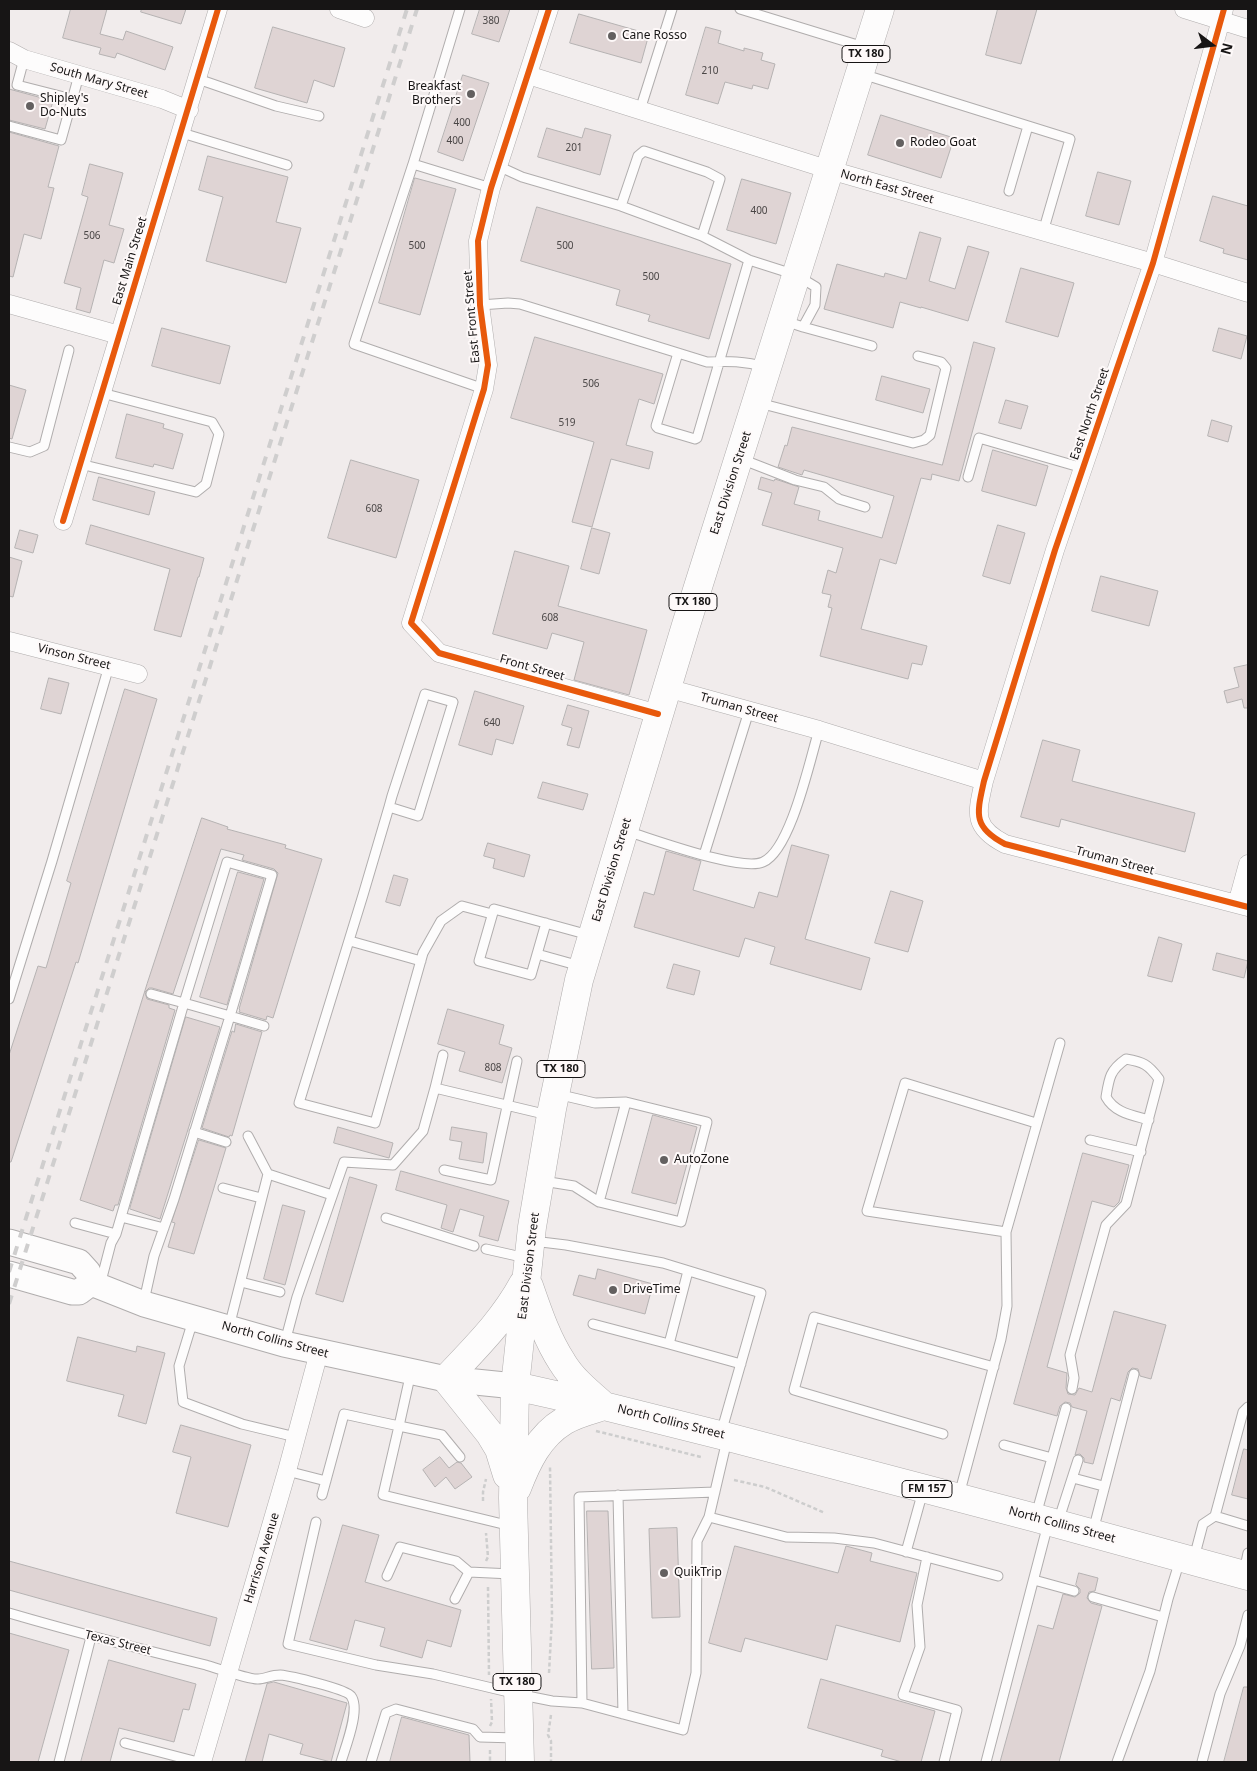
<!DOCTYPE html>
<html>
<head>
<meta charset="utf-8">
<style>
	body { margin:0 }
	#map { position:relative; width:1257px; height:1771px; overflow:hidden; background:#f1ecec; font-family:"Noto Sans",sans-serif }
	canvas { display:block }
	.frame { position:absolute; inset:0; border:10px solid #171515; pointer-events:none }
	.north { position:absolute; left:1187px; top:20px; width:50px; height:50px; -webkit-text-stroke:4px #fef9f9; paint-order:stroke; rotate:105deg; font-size:14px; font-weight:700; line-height:20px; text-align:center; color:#171515 }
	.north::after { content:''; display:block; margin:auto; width:18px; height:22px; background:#171515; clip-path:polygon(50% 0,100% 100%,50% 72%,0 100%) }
</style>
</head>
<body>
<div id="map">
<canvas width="1257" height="1771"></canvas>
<div class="frame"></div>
<div class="north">N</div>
</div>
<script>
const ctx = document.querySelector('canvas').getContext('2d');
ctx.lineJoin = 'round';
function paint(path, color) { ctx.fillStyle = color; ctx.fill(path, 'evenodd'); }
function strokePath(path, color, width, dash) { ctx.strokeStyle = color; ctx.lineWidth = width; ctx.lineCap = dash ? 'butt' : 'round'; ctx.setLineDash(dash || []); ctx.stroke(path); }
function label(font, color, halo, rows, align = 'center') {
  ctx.font = font + ' "Noto Sans",sans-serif'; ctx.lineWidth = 4; ctx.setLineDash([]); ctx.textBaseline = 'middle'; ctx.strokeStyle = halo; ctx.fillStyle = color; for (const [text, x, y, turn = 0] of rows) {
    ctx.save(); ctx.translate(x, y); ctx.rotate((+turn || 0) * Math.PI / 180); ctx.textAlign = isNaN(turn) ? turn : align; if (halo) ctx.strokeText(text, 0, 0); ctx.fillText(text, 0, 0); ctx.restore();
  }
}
const building = new Path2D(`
	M71 9H107L100 34 123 40 126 31 173 47 165 70 117 53 115 58 99 54 101 48 63 38Z
	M142 9H186L181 24 141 12Z
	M480 9H510L499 42 472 34Z
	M998 9H1037L1021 64 986 55Z
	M579 14 649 34 641 63 570 43Z
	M273 27 345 48 334 87 314 80 307 103 255 88Z
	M706 27 721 31 718 43 744 51V48L763 53 761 60 775 64 768 89 753 85 752 89 725 82 718 104 686 95Z
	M463 75 489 83 463 161 438 152Z
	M9 89 53 101 45 129 9 120Z
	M881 115 954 138 941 178 868 155Z
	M547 128 582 138 585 128 611 135 600 175 538 157Z
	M9 132 59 146 48 187 54 188 41 239 24 234 13 277 9 276Z
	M208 156 288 177 276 222 301 228 286 283 206 261 223 197 199 190Z
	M90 164 123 173 109 225 124 229 114 263 104 260 90 313 76 309 81 288 64 283 88 197 82 195Z
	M1098 172 1131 181 1119 225 1086 216Z
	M415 178 456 189 420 315 379 303Z
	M742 179 791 193 776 244 727 230Z
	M1213 196 1248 206V260L1223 253 1224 249 1200 241Z
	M537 207 731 264 709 339 648 321 650 315 616 305 620 290 521 261Z
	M920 232 941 238 929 281 955 289 968 246 989 252 968 321 921 307V308L900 302 893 328 824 309 837 264 884 277 885 273 906 279Z
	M1021 268 1074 283 1058 337 1006 322Z
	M162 328 230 346 220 384 152 366Z
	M1219 328 1247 336 1241 359 1213 351Z
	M535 337 663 374 654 404 639 399 626 445 653 452 649 469 611 459 592 527 572 522 594 442 511 418Z
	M974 342 995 348 959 481 932 474 931 480 921 478 896 564 880 559 861 629 927 646 922 665 912 663 908 679 820 656 832 608 828 607 831 595 822 593 828 570 836 573 843 548 762 525 772 493 758 489 761 477 774 481 775 479 799 487 794 504 820 511 818 520 882 538 894 496 804 470 802 475 778 467 785 445 787 446 792 427 942 465Z
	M882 376 930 389 923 413 876 400Z
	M9 385 26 390 12 439 9 438Z
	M1006 400 1028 406 1021 429 999 423Z
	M127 414 164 424 163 428 183 434 173 469 154 464 153 467 116 458Z
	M1212 420 1232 426 1228 442 1208 436Z
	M993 450 1048 466 1036 506 982 491Z
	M351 460 419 480 396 558 328 538Z
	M99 477 155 492 149 515 93 500Z
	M91 525 204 558 199 577H198L181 637 154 630 170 569 86 544Z
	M998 525 1025 533 1010 584 983 576Z
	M592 528 610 533 599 574 581 569Z
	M20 530 38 535 33 553 15 548Z
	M515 551 569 566 558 606 647 630 629 695 574 680 584 642 552 633 547 649 493 634Z
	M9 557 22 561 13 597 9 596Z
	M1101 576 1158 591 1149 626 1092 611Z
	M1248 665V708H1244L1242 699 1227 703 1224 691 1239 687 1234 668Z
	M49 678 69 683 61 714 41 709Z
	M125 689 157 699 78 963 76 962 11 1162H9V1055L38 966 46 968 71 883 67 881Z
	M475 691 524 706 513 744 496 739 492 755 459 745Z
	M568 705 589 711 579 748 567 745 572 728 562 725Z
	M1043 740 1080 750 1072 781 1195 813 1185 852 1061 819 1059 827 1021 817Z
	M543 782 588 794 583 810 538 798Z
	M202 818 228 827 227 829 286 845 285 848 322 859 273 1018 267 1016 266 1020 239 1012 240 1010 239 1009 278 873 274 869 242 860 244 855 221 849 173 994 152 988H149L145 992 147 999 169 1005V1008L175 1010 118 1205H115L113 1211 80 1200 147 984Z
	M488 843 530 855 524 877 493 868 495 859 484 856Z
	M792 845 829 855 805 939 870 958 861 990 770 964 775 947 745 938 739 957 634 927 644 892 654 895 666 851 701 861 693 890 754 908 759 892 777 897Z
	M238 872 264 879 227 1005 200 997Z
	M394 875 408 879 400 906 386 902Z
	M891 891 923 901 908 952 875 943Z
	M1159 937 1182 944 1172 982 1148 976Z
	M1217 953 1248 961 1244 978 1213 970Z
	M674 964 700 971 694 995 667 988Z
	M448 1009 504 1025 499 1044 512 1048 502 1083 459 1071 465 1052 438 1044Z
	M186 1017 220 1027 160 1219 130 1209Z
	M236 1024 262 1032 232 1136 230 1135 229 1137 202 1128 232 1031 234 1032Z
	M653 1115 697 1127 676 1204 632 1193Z
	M338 1127 393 1143 389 1158 334 1143Z
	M452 1127 487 1133 483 1163 459 1159 462 1142 450 1140Z
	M199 1140 226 1148 194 1254 168 1247 175 1223 172 1222Z
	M1083 1153 1129 1165 1119 1202 1114 1207 1092 1201 1047 1367 1067 1373 1066 1388 1068 1394 1075 1395 1079 1388 1092 1392 1114 1311 1166 1325 1151 1379 1140 1376 1138 1369 1132 1368 1128 1372 1120 1401 1111 1398 1093 1464 1084 1462V1458L1080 1454 1075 1455 1087 1411 1072 1407 1070 1403 1065 1402 1060 1406 1057 1416 1014 1404Z
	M401 1171 509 1201 498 1241 479 1236 484 1216 460 1209 453 1232 441 1228 447 1205 396 1190Z
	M350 1177 377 1185 343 1302 316 1294Z
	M283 1205 305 1211 285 1285 264 1279Z
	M598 1269 653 1284 645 1314 573 1295 579 1275 595 1279Z
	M78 1337 136 1352 137 1346 165 1353 146 1424 118 1416 124 1395 67 1381Z
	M181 1425 251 1445 228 1527 176 1513 191 1457 173 1452Z
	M1244 1449 1248 1450V1499L1232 1495Z
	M440 1457 449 1468 457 1462 461 1463 472 1477 455 1489 446 1477 435 1487 423 1470Z
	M587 1511H608L614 1668 592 1669Z
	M343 1525 379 1535 365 1582 461 1610 451 1647 427 1640 422 1658 380 1646 385 1628 355 1620 347 1650 310 1640Z
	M677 1528 680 1617 652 1618 649 1529Z
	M735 1546 838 1573 846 1546 872 1553 870 1561 917 1573 900 1642 836 1625 827 1660 745 1638 741 1652 709 1643Z
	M9 1561 217 1618 210 1646 9 1590Z
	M1079 1573 1098 1578 1095 1591 1089 1592 1087 1598 1091 1603 1102 1606 1059 1762H1000L1038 1625 1053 1629 1063 1594 1075 1597 1080 1593V1589L1076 1585Z
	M9 1633 69 1650 38 1762H9Z
	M109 1660 196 1684 189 1710 183 1709 174 1742 119 1728 110 1762H81Z
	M821 1679 935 1711 921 1762H902L881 1756 883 1750 808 1728Z
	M274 1682 347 1703 331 1762 300 1754 303 1744 269 1734 262 1762H245L267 1684Z
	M1244 1687H1248V1762H1224Z
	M402 1717 469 1735 470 1762H390Z`);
paint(building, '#dfd4d4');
strokePath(building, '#b5b2b2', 1);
const lane = new Path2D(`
	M740 9 864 47
	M24 59 17 85 72 99
	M862 74 1070 139 1043 232
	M198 79 276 106 319 116
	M640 110 672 9
	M9 126 61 140 79 75
	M182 133 287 165
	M413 164 460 9
	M498 166 522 177 621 206 702 236 749 260 796 275 816 287 815 305 803 327 785 321
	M1009 191 1028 126
	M621 206 638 156 644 151 707 172 720 179 702 236
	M480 305 508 303 520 304 707 362C728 361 745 361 765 367
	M803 327 872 346
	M678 353 656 426 658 428 695 439 697 438 749 260
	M484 389 354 344 413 164 491 188
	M759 403 913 443 924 440 930 435 946 368 941 362 918 356
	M9 447 30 452 44 446 69 350
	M741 459 795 480 824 487 839 499 865 507
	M80 464 196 492 206 484 219 434 212 422 102 393
	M968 477 979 438 1083 468
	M389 807 418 816 453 702 425 694 392 796 389 807 363 895 299 1103 375 1123 423 953 441 921 462 906 492 914
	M626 831C653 839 741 872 763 862 791 850 810 759 819 730
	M704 855 749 711
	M546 923 531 975 479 961 494 909 589 935
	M350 941 421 961
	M537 954 580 966
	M151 994 184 1003 227 862 272 875 230 1016 264 1026
	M9 999 52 861 109 666
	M443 1055 435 1088 548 1115
	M194 1132 226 1142
	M248 1136 268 1174
	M1090 1140 1141 1152
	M444 1170 491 1180 517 1061
	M543 1181 574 1186 599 1202 626 1102 595 1103 557 1094
	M223 1188 261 1198
	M599 1202 681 1222 707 1122 626 1102
	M121 1217 164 1228
	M386 1218 474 1246
	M75 1223 116 1234
	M1006 1232 867 1211 905 1083 1036 1123
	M533 1241 566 1245 663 1263 761 1293 721 1433
	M486 1249 526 1258
	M688 1271 669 1344 741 1364
	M241 1282 280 1292
	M100 1285 111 1243 116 1234 121 1217 184 1003 230 1016 174 1199 154 1256 144 1301
	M196 1322 190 1330 179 1366 183 1402 242 1424 296 1437
	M593 1324 669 1344
	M229 1327 268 1174 332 1195
	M285 1342 297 1297 344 1162 393 1165 423 1131 435 1088
	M1072 1389 1074 1378 1070 1355 1106 1225 1126 1204 1159 1079C1148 1064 1143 1062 1126 1059 1110 1070 1109 1078 1106 1097 1115 1113 1132 1115 1149 1120
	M1248 1407 1243 1412 1215 1516 1248 1526
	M943 1434 794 1390 814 1317 994 1367
	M1004 1445 1052 1458
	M460 1457 442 1435 399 1426 383 1495 511 1526
	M287 1471 326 1481
	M1073 1478 1103 1486
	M322 1495 344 1414 399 1426 411 1372
	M618 1495 623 1714
	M959 1495 1001 1339 1007 1306 1006 1232 1060 1043
	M1036 1515 1066 1408
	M709 1517 786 1537 834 1538 874 1543 998 1576
	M316 1522 288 1644 376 1665 433 1674 517 1694 552 1701 582 1703 683 1730 696 1673 697 1541 709 1517 727 1440
	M1058 1522 1078 1460
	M1093 1531 1134 1374
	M906 1552 923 1491
	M927 1557 917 1605 920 1647 903 1695 957 1710 944 1762
	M1194 1558 1203 1524 1215 1516
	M1244 1572 1248 1553
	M387 1576 400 1547 456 1561 469 1572
	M1034 1580 1074 1591
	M1093 1597 1163 1617
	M455 1599 469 1572 512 1574
	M9 1613C74 1632 140 1649 206 1665 216 1668 251 1680 258 1679 265 1679 271 1675 280 1675 291 1676 346 1689 351 1696 361 1709 345 1748 341 1762
	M582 1703 579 1497 715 1492
	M125 1743 198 1762
	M59 1762 91 1637
	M371 1762 386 1713 396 1709 473 1729 480 1737 516 1738
	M986 1762 1048 1524
	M1117 1762 1150 1671 1168 1599 1180 1560
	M1202 1762 1220 1694 1240 1646 1248 1615`);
const street = new Path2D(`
	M339 9 365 18
	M549 9 491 188 478 241 480 305 488 365 484 389 411 623 439 653 658 714
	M1184 9 1248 29
	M1224 9 1153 263 1055 550 984 781C977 813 972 827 1005 844L1248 907
	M9 51 24 59 162 99 189 110
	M528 75 830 170 1153 263 1248 293
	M9 304 119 335
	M63 521 218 9
	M9 641 138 674
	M667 688 819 730 984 781
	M1237 904 1248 864
	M202 1762 287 1471 319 1352`);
const secondary = new Path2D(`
	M9 1242 79 1262 88 1272 91 1283
	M9 1274 72 1292H79L91 1283
	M91 1283 144 1304 284 1344 446 1379 515 1386`);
const primary = new Path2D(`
	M529 1286C538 1312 547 1339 562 1362 572 1379 588 1392 603 1405
	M515 1386 604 1406 728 1437 1036 1518 1248 1576
	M507 1475 499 1449 490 1434 446 1379C475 1348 503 1321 523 1284
	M517 1488C527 1462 539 1436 564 1421 575 1414 591 1410 604 1406
	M520 1762 513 1498 515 1386 532 1227 552 1109 579 980 686 625 880 9`);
strokePath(lane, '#b0adad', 11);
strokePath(street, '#b0adad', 19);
strokePath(secondary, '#b0adad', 27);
strokePath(primary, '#b0adad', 29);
strokePath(new Path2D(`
	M596 1431 701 1457
	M734 1480 765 1487 825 1513
	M483 1501V1492L486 1479
	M486 1561 488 1557 486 1533
	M488 1587 489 1675
	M549 1673 552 1617 550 1467
	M551 1715 548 1735 551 1741V1762
	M490 1726 492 1722 491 1699
	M490 1750V1762`), '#cdcdcd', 2.5, [4, 2.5]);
strokePath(lane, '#fdfcfc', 9);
strokePath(street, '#fdfcfc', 18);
strokePath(secondary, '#fdfcfc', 25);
strokePath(primary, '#fdfcfc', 28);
strokePath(new Path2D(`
	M9 1272 407 9
	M9 1304 417 9`), '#cfcece', 4, [9, 9]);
strokePath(new Path2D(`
	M549 9 491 188 478 241 480 305 488 365 484 389 411 623 439 653 658 714
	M1224 9 1153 263 1055 550 984 781C977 813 972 827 1005 844L1248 907
	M63 521 218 9`), '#e8590c', 6);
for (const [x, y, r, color] of [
	[612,36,5,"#636060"],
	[471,94,5,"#636060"],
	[30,106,5,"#636060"],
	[900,143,5,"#636060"],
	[664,1160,5,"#636060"],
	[613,1290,5,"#636060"],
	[664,1573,5,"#636060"]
]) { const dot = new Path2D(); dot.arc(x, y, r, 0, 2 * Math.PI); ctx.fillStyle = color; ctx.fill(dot); strokePath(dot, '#fef9f9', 2); }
label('10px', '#4a4646', null, [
	["380",491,21],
	["210",710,71],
	["400",462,123],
	["400",455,141],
	["201",574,148],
	["400",759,211],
	["506",92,236],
	["500",417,246],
	["500",565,246],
	["500",651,277],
	["506",591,384],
	["519",567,423],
	["608",374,509],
	["608",550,618],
	["640",492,723],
	["808",493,1068]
]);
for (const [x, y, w] of [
	[866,54,48],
	[693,602,48],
	[561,1069,48],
	[927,1489,50],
	[517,1682,48]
]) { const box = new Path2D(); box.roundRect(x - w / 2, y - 8.5, w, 17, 4); ctx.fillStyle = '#fef9f9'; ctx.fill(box); strokePath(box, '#171515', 1); }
label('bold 11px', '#171515', null, [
	["TX 180",866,54],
	["TX 180",693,602],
	["TX 180",561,1069],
	["FM 157",927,1489],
	["TX 180",517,1682]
]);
label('12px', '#171515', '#fef9f9', [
	["Cane Rosso",622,36],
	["Breakfast",461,87,"right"],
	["Brothers",461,101,"right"],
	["Shipley's",40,99],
	["Do-Nuts",40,113],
	["Rodeo Goat",910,143],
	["AutoZone",674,1160],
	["DriveTime",623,1290],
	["QuikTrip",674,1573]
], 'left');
label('12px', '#171515', '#fef9f9', [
	["South Mary Street",99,81,16],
	["North East Street",887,187,16],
	["East Main Street",130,261,-73],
	["East Front Street",472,317,-95],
	["East North Street",1090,414,-71],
	["East Division Street",731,483,-72],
	["Vinson Street",74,657,14],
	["Front Street",532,668,16],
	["Truman Street",739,708,16],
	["Truman Street",1115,861,15],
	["East Division Street",612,870,-73],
	["East Division Street",529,1266,-83],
	["North Collins Street",275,1340,15],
	["North Collins Street",671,1422,14],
	["North Collins Street",1062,1525,15],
	["Harrison Avenue",262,1558,-73],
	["Texas Street",118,1643,14]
]);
</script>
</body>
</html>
